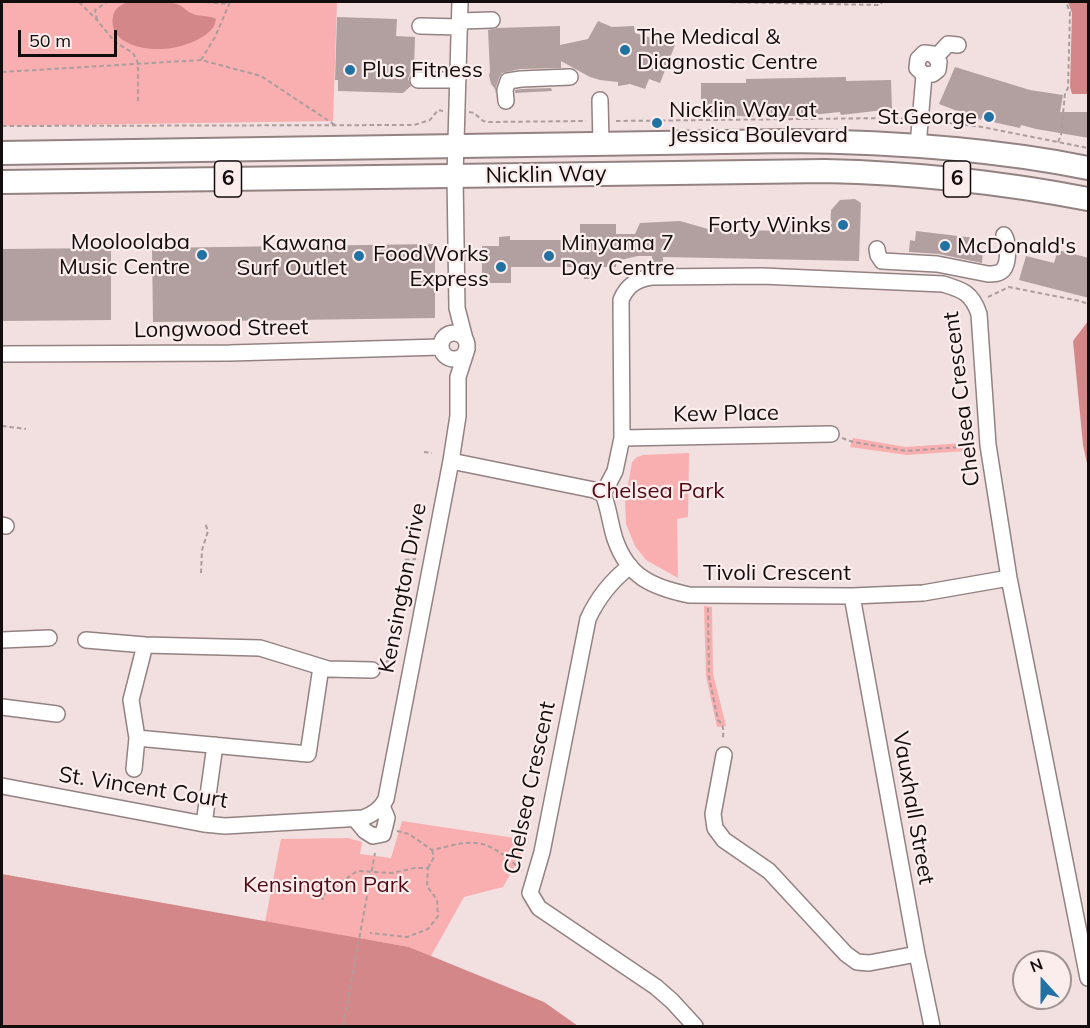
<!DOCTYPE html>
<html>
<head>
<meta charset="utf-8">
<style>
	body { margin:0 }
	#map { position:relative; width:1090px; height:1028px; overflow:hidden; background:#f2dfdf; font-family:Mulish,sans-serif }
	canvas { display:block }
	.frame { position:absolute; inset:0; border:3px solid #130d0d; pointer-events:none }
	.north { position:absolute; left:1012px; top:950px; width:60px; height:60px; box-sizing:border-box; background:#fceded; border:2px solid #9f9393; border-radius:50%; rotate:339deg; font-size:16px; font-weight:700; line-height:24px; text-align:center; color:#130d0d }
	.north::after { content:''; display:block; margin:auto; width:21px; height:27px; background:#2172a3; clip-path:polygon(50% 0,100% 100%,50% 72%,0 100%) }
	.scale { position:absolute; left:18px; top:30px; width:99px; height:27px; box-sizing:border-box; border:3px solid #130d0d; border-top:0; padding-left:8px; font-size:18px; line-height:21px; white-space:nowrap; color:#130d0d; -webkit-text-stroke:4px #fceded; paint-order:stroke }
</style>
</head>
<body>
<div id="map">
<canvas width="1090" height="1028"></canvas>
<div class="frame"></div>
<div class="north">N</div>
<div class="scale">50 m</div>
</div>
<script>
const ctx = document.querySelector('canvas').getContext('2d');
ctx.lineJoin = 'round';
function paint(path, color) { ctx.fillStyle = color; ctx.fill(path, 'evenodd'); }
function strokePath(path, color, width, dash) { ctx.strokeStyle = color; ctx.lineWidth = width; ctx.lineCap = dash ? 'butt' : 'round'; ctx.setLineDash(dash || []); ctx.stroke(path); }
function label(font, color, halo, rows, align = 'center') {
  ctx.font = font + ' Mulish,sans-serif'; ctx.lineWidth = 4.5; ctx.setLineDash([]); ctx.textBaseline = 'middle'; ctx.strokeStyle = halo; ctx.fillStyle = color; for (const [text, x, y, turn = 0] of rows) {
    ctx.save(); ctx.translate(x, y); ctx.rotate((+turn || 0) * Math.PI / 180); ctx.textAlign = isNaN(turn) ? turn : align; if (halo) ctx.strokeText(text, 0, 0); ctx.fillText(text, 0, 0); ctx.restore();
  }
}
paint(new Path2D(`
	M2 2H337L333 121 2 126Z
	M853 438 906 447 964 443 965 451 907 455 850 447Z
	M689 453 688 517 677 519 678 578 646 560 635 546 626 524 625 502 632 462 637 457 643 455Z
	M704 606 712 607 713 674 726 726 717 727 706 676Z
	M402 821 528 840 520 857 503 887 464 897 431 956 409 947 265 922 281 839 348 838 362 842 360 854 391 858Z`), '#f9afb0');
paint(new Path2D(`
	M129 2C144 2 163 0 177 4 183 6 187 12 193 14 201 17 209 15 216 19 215 24 214 28 210 31 201 40 184 46 172 48 151 52 107 46 113 16 115 8 121 4 129 2Z
	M1068 2H1088V94H1072L1070 87 1072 13Z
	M1088 321V468L1083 445 1073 341Z
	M2 874 409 947 544 1002 578 1026H2Z`), '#d38788');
paint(new Path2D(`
	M337 17 397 19 396 36 415 37 414 70H412L408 79 411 86 403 93 338 91V80H335Z
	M598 21 612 27 634 26 635 33 675 45 660 83 649 79 645 89 630 84 618 86V82L600 80 590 77 561 61V68L520 69 502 73 499 78 496 87V94L495 89 491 84 489 75 490 72 488 30 497 28 560 26V45L588 39Z
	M955 67 1030 90 1063 95 1060 112H1089V138L1036 129 1021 125 1020 128 997 123 981 118V120L939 104Z
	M846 77V81L891 80 892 109 841 115 840 112 801 116H771L754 113 753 117 701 113V83H746V79Z
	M551 88 552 91 515 93V90L522 89Z
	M855 199 861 203 859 261 663 257V262H652V256H638L616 261V267H597V279H584V267H511V283H482V246H499V237L510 236V240H580V224H616V234H635L640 223 680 221 708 229 709 227H730V230L789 231 790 225 800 226V232L830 233 831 210 840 200Z
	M916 231 975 238 973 250 983 251 982 263 939 254 909 252 910 240 915 241Z
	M435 244V318L153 322 152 248Z
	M111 248V320L2 321V249Z
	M1058 250 1089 258V298L1019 280 1026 256 1054 263Z`), '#b1a09f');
const minor = new Path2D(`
	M460 2 455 176 457 308 465 339
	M460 21 492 20
	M420 26 460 27
	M936 57 948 44 958 45
	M418 80H458
	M600 100 601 144
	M506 101 505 90 508 81 521 79 570 77
	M918 146 924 75 917 68 918 59 924 53 933 54 939 62 938 70 933 74 924 75
	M877 249 878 255 882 261 937 264 988 274C994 274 999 274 1003 270 1009 263 1009 243 1004 235
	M441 346a13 13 0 1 1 26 0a13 13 0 1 1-26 0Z
	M2 354 230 353 441 347
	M622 438 831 434
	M451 461 594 490 603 494
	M603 494 615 471 622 438 621 300C627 285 637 279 652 277L762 276 943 284C963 290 972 293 979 314L988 445 1009 578 1088 978
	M603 494C609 508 610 524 615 539 628 577 652 587 689 595L852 596 923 593 1009 578
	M2 525 6 526
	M630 566C611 581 598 597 588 619L542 852 530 893 539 908 656 987 672 1001 695 1026
	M852 596 917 954 932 1026
	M2 640 49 638
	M86 640 145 645 260 648 328 669 372 670
	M2 707 57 714
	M137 738 308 754 321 667
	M724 755 713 814 715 828 724 840 769 871 846 954 857 962 869 963 917 954
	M134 769 137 738 131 700 145 645
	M2 786 204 824 225 826 363 818C374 814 381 809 386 799L451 461 458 416V377L467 349
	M355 819 365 831 373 836 383 834 387 818 382 806
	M204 824 215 745`);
const highway = new Path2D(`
	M2 153 789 141C889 142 990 148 1088 168
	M2 182 825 171C915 173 1000 182 1088 199`);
strokePath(minor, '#938282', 18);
strokePath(highway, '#938282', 26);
strokePath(new Path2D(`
	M79 2 97 20 115 42 133 53 138 63V104
	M206 2 227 4
	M724 2 880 5 882 2
	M97 20 95 10 107 2
	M201 60 215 37 230 2
	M2 72 201 60 261 76 335 125
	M469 112 474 113 483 121 489 122 586 121
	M616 121 894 118 907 119
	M934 121 982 127 1088 148
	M2 126 414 125 430 120 438 110 443 111
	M1058 142 1061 135 1065 93 1068 88 1070 12 1066 2
	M988 297 1009 287 1080 301 1088 304
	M2 426 26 429
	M842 438 853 442 906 451 973 446
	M424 452 432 453
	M405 560 416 559
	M201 573 202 550 208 531 205 523
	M708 608 709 677 718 720C725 726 723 732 723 740
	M385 663 399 652
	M397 831 409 834 432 850C443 848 454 844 465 843 489 840 506 856 523 872
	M428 868 434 857 432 850
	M319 890 323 900
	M322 896 357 871 392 873 415 868H428L427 886 437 900 438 916 428 929 407 937 370 933
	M343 1026 375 853`), '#ac9d9d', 2, [4.5, 3]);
strokePath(minor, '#fff', 15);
strokePath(highway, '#fff', 22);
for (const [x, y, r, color] of [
	[625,50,6,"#2172a3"],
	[350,70,6,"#2172a3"],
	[989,117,6,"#2172a3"],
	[657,123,6,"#2172a3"],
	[843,225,6,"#2172a3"],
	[945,246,6,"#2172a3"],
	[202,255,6,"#2172a3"],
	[359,256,6,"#2172a3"],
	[549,256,6,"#2172a3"],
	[501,267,6,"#2172a3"]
]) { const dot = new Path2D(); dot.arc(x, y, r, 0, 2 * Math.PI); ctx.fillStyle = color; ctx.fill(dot); strokePath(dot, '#fceded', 2); }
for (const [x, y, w] of [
	[228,179,27],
	[957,179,27]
]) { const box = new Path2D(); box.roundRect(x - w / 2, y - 18, w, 36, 4.5); ctx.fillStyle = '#fceded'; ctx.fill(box); strokePath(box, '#130d0d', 1.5); }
label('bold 21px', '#130d0d', null, [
	["6",228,179],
	["6",957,179]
]);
label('22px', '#130d0d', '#fceded', [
	["The Medical &",637,37],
	["Diagnostic Centre",637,62],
	["Plus Fitness",362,70],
	["Nicklin Way at",669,110],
	["Jessica Boulevard",669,135],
	["St.George",977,117,"right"],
	["Forty Winks",831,225,"right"],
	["Mooloolaba",190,242,"right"],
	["Music Centre",190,267,"right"],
	["Kawana",347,243,"right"],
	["Surf Outlet",347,268,"right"],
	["Minyama 7",561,243],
	["Day Centre",561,268],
	["McDonald's",957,246],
	["FoodWorks",489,254,"right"],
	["Express",489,279,"right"]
], 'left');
label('22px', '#130d0d', '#fceded', [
	["Nicklin Way",546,175,-1],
	["Longwood Street",221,329,-1],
	["Chelsea Crescent",962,399,-97],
	["Kew Place",726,414,-1],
	["Tivoli Crescent",777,573],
	["Kensington Drive",403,588,-79],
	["St. Vincent Court",143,788,9],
	["Chelsea Crescent",530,788,-78],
	["Vauxhall Street",913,808,80]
]);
label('22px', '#500a15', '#fceded', [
	["Chelsea Park",658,491],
	["Kensington Park",326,885]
]);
</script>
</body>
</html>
